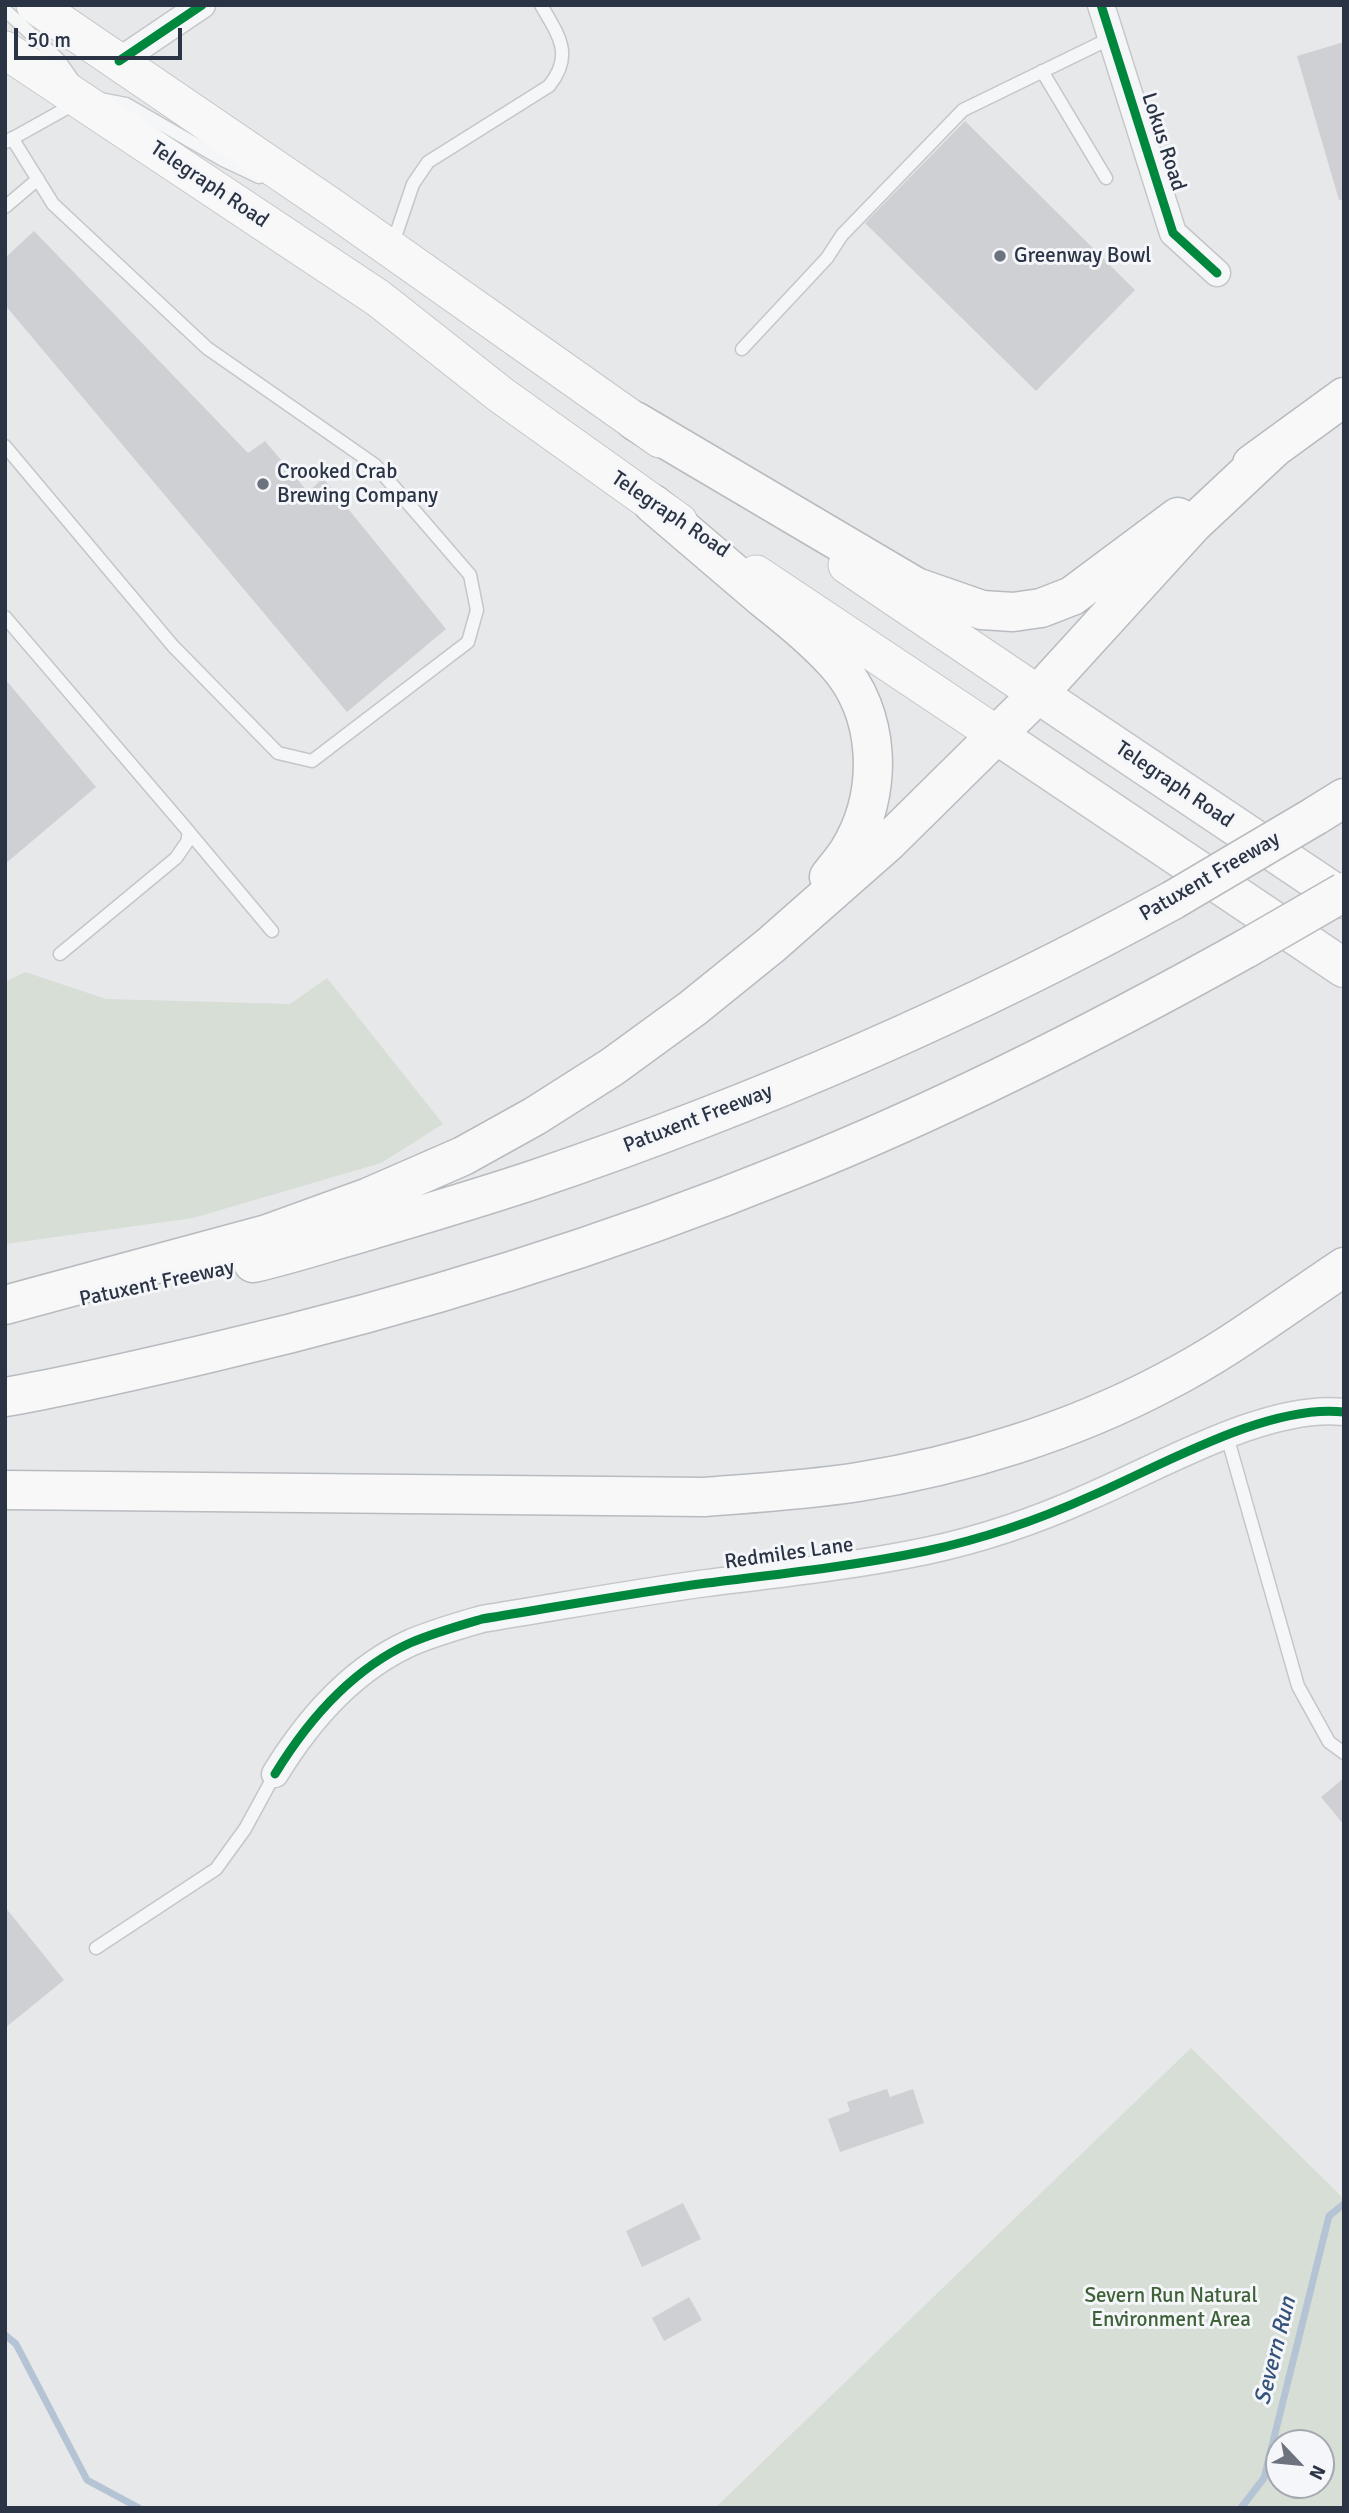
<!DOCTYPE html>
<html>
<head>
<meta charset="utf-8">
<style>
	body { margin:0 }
	#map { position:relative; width:1349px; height:2513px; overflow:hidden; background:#e6e8ea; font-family:Signika,sans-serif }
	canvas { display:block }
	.frame { position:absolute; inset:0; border:7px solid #2b3445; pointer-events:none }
	.north { position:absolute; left:1265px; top:2429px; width:70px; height:70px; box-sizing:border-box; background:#f4f6f9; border:2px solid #a4a8b1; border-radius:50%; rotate:116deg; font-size:19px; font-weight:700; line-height:28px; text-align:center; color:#2b3445 }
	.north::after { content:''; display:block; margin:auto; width:24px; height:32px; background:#6c737f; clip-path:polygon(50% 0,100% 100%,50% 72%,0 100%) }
	.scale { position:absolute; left:14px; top:28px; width:168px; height:32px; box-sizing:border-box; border:4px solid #2b3445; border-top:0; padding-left:9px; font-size:21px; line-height:24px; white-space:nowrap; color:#2b3445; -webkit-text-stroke:5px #f4f6f9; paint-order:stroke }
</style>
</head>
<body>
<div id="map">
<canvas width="1349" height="2513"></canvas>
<div class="frame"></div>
<div class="north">N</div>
<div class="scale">50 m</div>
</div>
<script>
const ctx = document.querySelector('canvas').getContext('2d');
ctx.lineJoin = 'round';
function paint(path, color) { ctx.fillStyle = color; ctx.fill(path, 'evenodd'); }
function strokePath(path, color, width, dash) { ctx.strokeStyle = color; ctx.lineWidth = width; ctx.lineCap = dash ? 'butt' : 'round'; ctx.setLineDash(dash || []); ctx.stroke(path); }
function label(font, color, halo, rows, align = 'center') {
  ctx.font = font + ' Signika,sans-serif'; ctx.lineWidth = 6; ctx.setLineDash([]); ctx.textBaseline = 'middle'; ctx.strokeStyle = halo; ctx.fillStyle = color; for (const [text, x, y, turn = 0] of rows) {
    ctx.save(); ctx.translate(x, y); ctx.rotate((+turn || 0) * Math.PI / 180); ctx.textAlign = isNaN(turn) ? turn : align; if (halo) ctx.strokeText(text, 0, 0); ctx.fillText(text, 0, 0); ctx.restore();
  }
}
paint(new Path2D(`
	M25 972 106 999 290 1004 327 978 443 1124 381 1163 193 1218 5 1244V982Z
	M1191 2048 1344 2199V2508H715ZM1279 2443H1321V2485H1279Z`), '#d6ded6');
strokePath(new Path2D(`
	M5 2335 16 2344 87 2480 139 2508
	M1241 2508 1264 2478 1329 2216 1344 2204`), '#b4c4d5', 7);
paint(new Path2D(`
	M1344 42V200H1339L1297 56Z
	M965 121 1135 290 1036 391 865 223Z
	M34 231 248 453 265 441 308 492 323 478 446 629 347 712 5 305V258Z
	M5 679 96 787 5 864Z
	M1344 1778V1825L1321 1797Z
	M5 1907 64 1980 5 2028Z
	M887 2089 890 2097 913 2089 924 2123 840 2152 828 2119 850 2111 847 2102Z
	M683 2203 701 2239 642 2267 626 2231Z
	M689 2297 702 2320 664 2341 652 2318Z`), '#ced0d3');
const service = new Path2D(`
	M5 10 59 60 73 80
	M1042 71 1106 178
	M100 99 126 104 223 160 259 177
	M6 142 76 103
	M5 207 38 179
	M392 246 413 184 428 162 549 86C574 55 559 36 541 5
	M742 349 827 258 842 235 963 110 1111 38
	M5 446 173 646 278 753 312 761 468 642 477 610 470 575 375 465 207 348 53 204 12 138
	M5 617 189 832 187 842 176 858 60 954
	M189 832 272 931
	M1227 1436 1298 1686 1329 1742 1344 1753
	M96 1948 216 1869 245 1829 275 1774`);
const minor = new Path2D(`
	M1101 5 1173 233 1217 273
	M119 61 202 5
	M275 1774C308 1720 351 1670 410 1643 433 1633 458 1626 482 1619 557 1607 632 1593 707 1583 780 1574 854 1566 926 1551 983 1539 1038 1520 1091 1496 1161 1466 1268 1403 1344 1412`);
const secondary = new Path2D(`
	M35 5 333 208 660 439
	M5 50 378 298 501 395 679 522
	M847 565 1038 694
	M756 574 997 735`);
const primary = new Path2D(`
	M1038 694 1344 899
	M997 735 1344 968`);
const motorway = new Path2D(`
	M635 421 916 587 982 610 1013 612 1041 608 1072 596 1178 517
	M1252 464 1344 397
	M653 504C689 535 726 566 763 598 788 618 813 638 835 662 882 713 884 794 848 852 842 861 835 869 829 877
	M1315 816 1344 798
	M253 1263C289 1255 325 1243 361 1233 418 1216 476 1199 533 1180 754 1105 969 1012 1173 900
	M5 1305 267 1234 369 1197 463 1156 535 1116 612 1067 693 1008 771 945 888 842 1038 694 1193 524 1273 449
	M5 1397C75 1385 145 1368 214 1352 411 1306 605 1246 792 1170 949 1107 1100 1030 1247 948
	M5 1490 705 1497C756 1493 807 1490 858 1482 960 1466 1073 1431 1165 1382 1228 1350 1285 1306 1344 1267`);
strokePath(service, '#c4c6c8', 15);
strokePath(minor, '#c4c6c8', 29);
strokePath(secondary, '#c4c6c8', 39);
strokePath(primary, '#c2c5c8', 41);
strokePath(motorway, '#b8bbbf', 41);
strokePath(service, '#f5f6f7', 12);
strokePath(minor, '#f5f6f7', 26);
strokePath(secondary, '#f8f8f8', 37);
strokePath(primary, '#f8f8f8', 38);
strokePath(motorway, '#f8f8f8', 38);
const motorwayBridge = new Path2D(`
	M1173 900 1315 816
	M1247 948 1344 892`);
strokePath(motorwayBridge, '#b8bbbf', 41, []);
strokePath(motorwayBridge, '#f8f8f8', 38);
strokePath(new Path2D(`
	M1101 5 1173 233 1217 273
	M119 61 202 5
	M275 1774C308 1720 351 1670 410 1643 433 1633 458 1626 482 1619 557 1607 632 1593 707 1583 780 1574 854 1566 926 1551 983 1539 1038 1520 1091 1496 1161 1466 1268 1403 1344 1412`), '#00873e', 9);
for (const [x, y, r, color] of [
	[1000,256,7,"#6c737f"],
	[263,484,7,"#6c737f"]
]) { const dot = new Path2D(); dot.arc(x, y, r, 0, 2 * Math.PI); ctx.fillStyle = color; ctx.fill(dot); strokePath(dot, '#f4f6f9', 2.5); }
label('21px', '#2b3445', '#f4f6f9', [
	["Lokus Road",1163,142,72],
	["Telegraph Road",209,185,34],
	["Telegraph Road",670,515,34],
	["Telegraph Road",1174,785,34],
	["Patuxent Freeway",1210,877,-30],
	["Patuxent Freeway",698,1119,-21],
	["Patuxent Freeway",157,1284,-12],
	["Redmiles Lane",789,1554,-8]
]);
label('21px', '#2b3445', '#f4f6f9', [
	["Greenway Bowl",1014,256],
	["Crooked Crab",277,472],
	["Brewing Company",277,496]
], 'left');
label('21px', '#3f6138', '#f4f6f9', [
	["Severn Run Natural",1171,2296],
	["Environment Area",1171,2320]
]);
label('italic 23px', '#34527a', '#f4f6f9', [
	["Severn Run",1276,2351,-76]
]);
</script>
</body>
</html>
